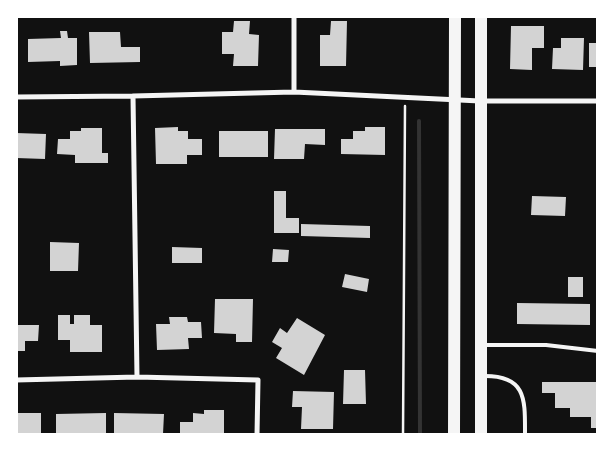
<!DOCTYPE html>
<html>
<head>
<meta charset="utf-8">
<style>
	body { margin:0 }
	#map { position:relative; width:614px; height:451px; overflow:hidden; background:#111; font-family:"Exo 2",sans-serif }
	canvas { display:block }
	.frame { position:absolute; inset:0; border:18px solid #fff; pointer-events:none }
</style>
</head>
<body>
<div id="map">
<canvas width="614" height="451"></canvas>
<div class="frame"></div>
</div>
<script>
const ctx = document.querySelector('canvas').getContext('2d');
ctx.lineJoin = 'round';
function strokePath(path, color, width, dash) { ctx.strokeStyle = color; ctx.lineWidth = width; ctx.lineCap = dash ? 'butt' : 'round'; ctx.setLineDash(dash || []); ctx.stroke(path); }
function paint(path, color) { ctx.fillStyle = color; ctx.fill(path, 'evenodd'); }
strokePath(new Path2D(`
	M419 121 420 435`), '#333', 4);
paint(new Path2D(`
	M234 21H250L249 34 259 35 258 66H233L234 54H222V32H233Z
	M331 21H347L346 66H320V35H330Z
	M511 26H544V48H532V70L510 69Z
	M60 31H67L68 38H77V65L60 66V61L28 62V39L61 38Z
	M89 32H120L121 47H140V62L90 63Z
	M561 38H584L583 70 552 69 553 48H561Z
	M589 43H598V67H589Z
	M178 127V131H188V139H202V155H187V164H156L155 128Z
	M365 127H385V155L341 154V139H353V131H365Z
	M81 128H102V153H108V163H75V155L57 154 58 139H70V131H81Z
	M275 129H325V145L305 144 304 159H274Z
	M219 131H268V157H219Z
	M16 133 46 134 45 159 16 158Z
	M274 191H286V218H299V233H274Z
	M532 196 566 197 565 216 531 215Z
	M301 224 370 226V238L301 236Z
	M50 242 79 243 78 271H50Z
	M172 247 202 248V263H172Z
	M273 249 289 250 288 262H272Z
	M345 274 369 279 367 292 342 287Z
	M568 277H583V297H568Z
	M215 299H253L252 342H236V334L214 333Z
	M517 303 590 304V325L517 324Z
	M58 315H70V324H74V315H90V325H102V352H70V340H58Z
	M169 317H187L188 322H201L202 338H188L189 349 157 350 156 324H170Z
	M297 318 325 335 304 375 276 358 282 348 272 342 280 328 287 333Z
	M16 325H39L38 341H25V351H16Z
	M344 370H365L366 404H343Z
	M542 382H598V428H591V417H570V408H555V393H542Z
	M293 391 334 392 333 429H301L302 407H292Z
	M204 410H224V435H180V422H193V413L204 414Z
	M16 413H41V435H16Z
	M106 413V435H56V414Z
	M114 413 164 414 163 434 114 435Z`), '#d3d3d3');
strokePath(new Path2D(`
	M403 435 405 106`), '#f5f5f5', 2.5);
strokePath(new Path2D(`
	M483 345H546L598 351
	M483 376C527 375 525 400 525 435`), '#f5f5f5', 4);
strokePath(new Path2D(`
	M294 16V92
	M133 96 137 377
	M16 97 133 96 294 92 480 101H598
	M16 380 137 377 258 380 257 435`), '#f5f5f5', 5);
strokePath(new Path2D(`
	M481 16V435
	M454 435 455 16`), '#f5f5f5', 12);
</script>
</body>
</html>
